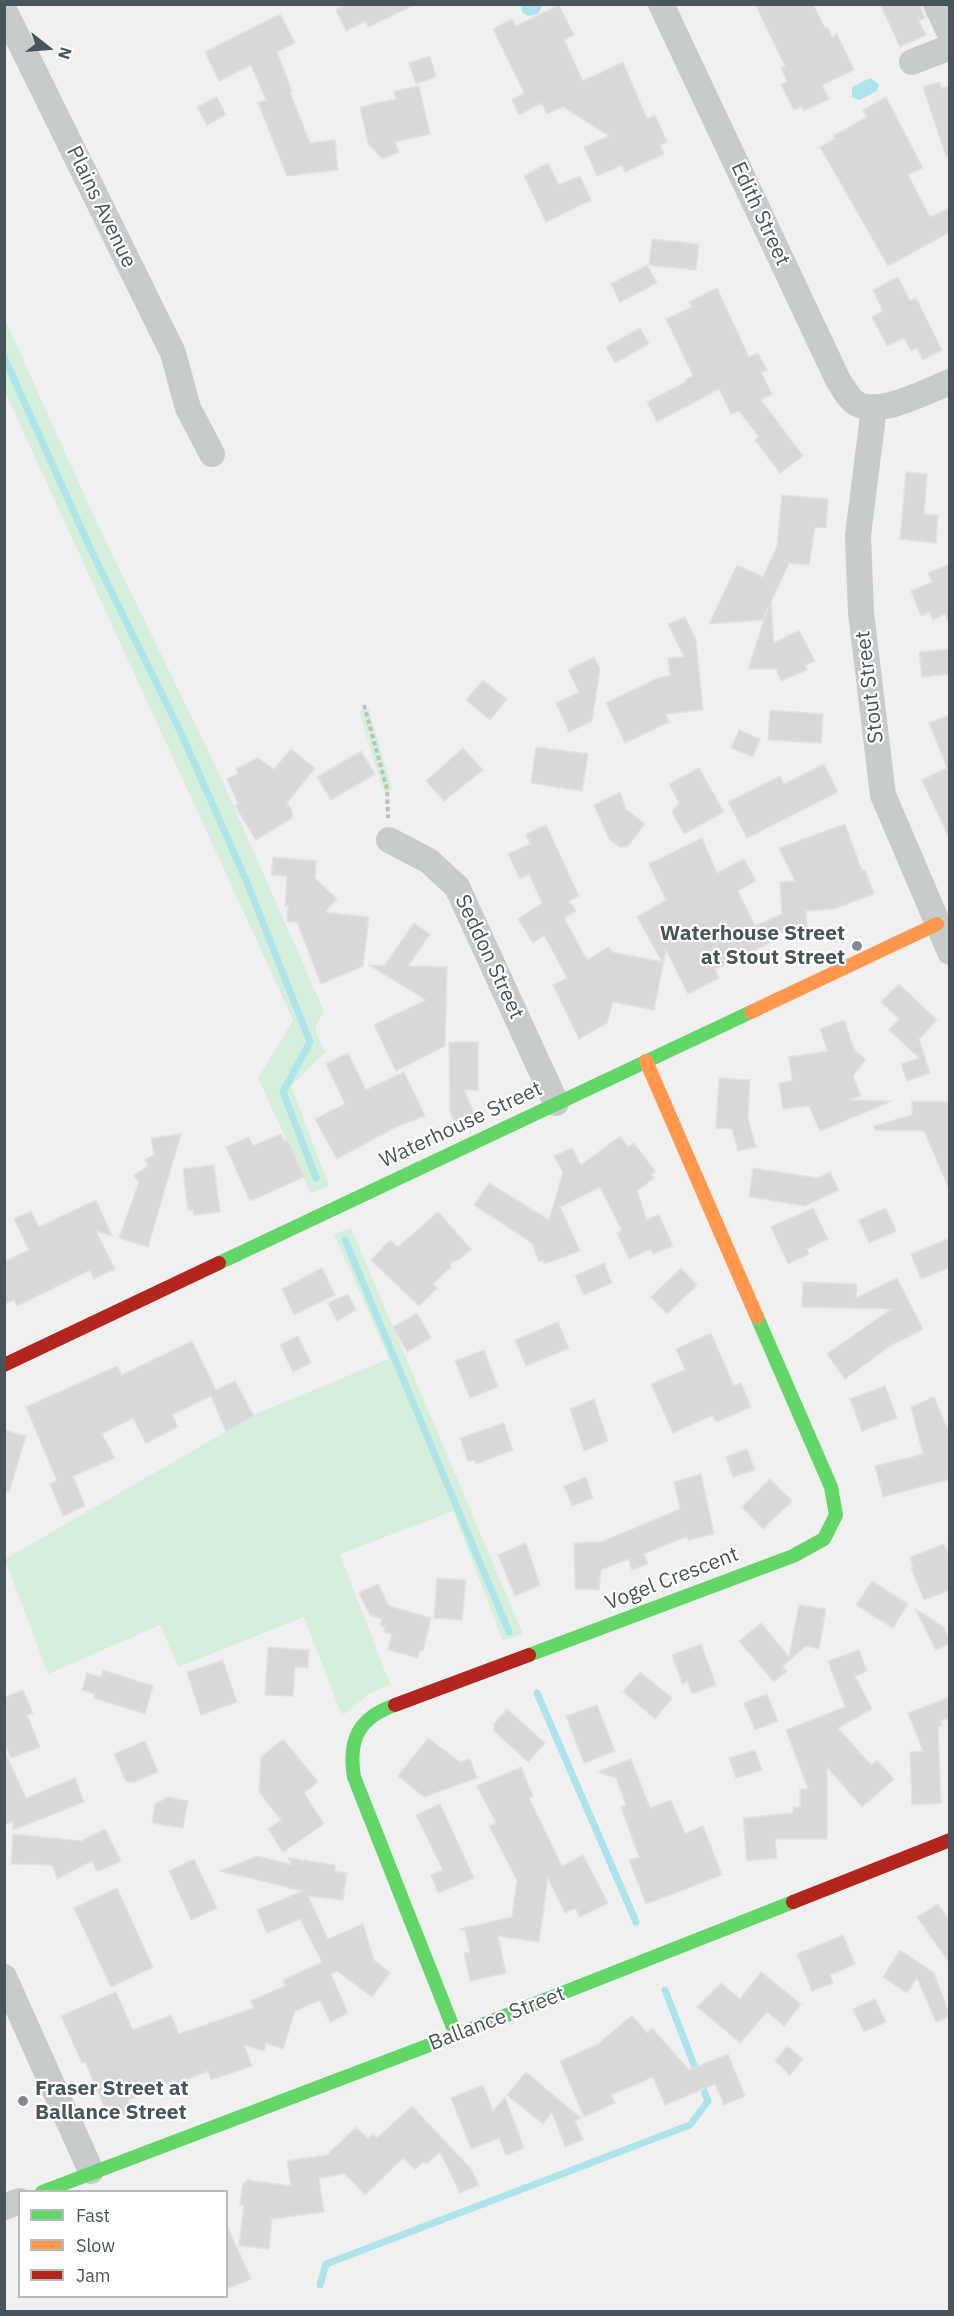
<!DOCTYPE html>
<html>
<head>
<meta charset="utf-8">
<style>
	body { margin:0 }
	#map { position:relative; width:954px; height:2316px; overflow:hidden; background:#f1f0f0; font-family:"IBM Plex Sans",sans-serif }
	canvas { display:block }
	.frame { position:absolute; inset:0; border:6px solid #48555c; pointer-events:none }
	.legend { position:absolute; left:18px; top:2190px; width:210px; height:108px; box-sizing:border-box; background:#fff; border:2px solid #b6bbbe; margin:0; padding:8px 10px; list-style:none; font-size:18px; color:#48555c }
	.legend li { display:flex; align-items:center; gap:12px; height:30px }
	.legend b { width:30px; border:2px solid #b6bbbe }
	.north { position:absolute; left:18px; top:18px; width:60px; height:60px; -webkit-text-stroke:4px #fff; paint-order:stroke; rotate:107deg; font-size:16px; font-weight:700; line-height:24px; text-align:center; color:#48555c }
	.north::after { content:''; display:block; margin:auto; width:21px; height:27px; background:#48555c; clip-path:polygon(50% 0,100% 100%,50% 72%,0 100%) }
</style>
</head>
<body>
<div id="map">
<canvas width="954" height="2316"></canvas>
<div class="frame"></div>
<ul class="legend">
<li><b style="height:8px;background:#63d668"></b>Fast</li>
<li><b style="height:8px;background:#ff974d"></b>Slow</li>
<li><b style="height:8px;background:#b3261e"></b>Jam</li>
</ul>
<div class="north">N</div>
</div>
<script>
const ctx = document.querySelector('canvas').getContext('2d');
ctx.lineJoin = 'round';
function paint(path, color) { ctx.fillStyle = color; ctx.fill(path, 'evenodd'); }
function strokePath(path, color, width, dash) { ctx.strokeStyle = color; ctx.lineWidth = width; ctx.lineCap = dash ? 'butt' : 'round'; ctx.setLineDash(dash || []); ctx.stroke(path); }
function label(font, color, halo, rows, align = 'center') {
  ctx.font = font + ' "IBM Plex Sans",sans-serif'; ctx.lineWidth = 4.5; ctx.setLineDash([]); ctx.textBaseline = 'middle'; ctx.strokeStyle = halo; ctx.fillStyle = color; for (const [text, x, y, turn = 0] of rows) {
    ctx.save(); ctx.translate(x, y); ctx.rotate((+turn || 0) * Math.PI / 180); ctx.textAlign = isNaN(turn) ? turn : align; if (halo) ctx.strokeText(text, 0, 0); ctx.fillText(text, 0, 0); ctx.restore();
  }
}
paint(new Path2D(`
	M4 317 96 521 218 771 324 1011 315 1029 325 1052 291 1086 329 1185 311 1194 258 1078 293 1020 5 392Z
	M369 709 393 791H383L359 711Z
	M351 1228 523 1634 503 1641 453 1511 340 1554 390 1684 368 1695 342 1716 304 1617 178 1667 160 1625 48 1674 5 1559 260 1412 389 1359 334 1234Z`), '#d6eedc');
paint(new Path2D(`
	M524 4H543V5L538 14 529 16 523 13 521 7Z
	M870 78 879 84 877 91 859 100 852 97V87Z`), '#ade4ea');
strokePath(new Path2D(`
	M4 357 90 548 181 733 246 880 310 1042 283 1092 316 1178
	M345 1240 509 1632
	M537 1693 636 1922
	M320 2285 326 2264 690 2125 708 2101 665 1990`), '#ade4ea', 7);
const building = new Path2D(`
	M347 4H416L368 27 365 21 346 31 336 10Z
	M755 4H813L825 28 827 27 832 37 837 34 854 70 822 85 829 99 804 111 802 106 794 110 781 85 787 81 781 68 785 66Z
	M880 4H919L925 18 919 21 926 35 900 47Z
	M559 5 574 35 564 40 583 81 623 62 647 119 655 115 667 142 660 145 664 154 625 172 622 165 597 176 584 147 609 136 563 107 547 114 542 103 519 115 512 100 524 93 493 29 512 19 516 26Z
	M280 14 295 43 277 52 292 91 290 92 310 143 335 140 338 170 287 176 258 103 266 100 251 65 219 81 205 52Z
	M430 56 436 77 416 84 409 63Z
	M940 82 941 88 950 86V156H946L923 87Z
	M419 86 430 134 395 142 399 152 382 159 368 143 360 107 396 99 394 91Z
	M217 97 226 115 207 125 197 107Z
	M886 97 923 168 908 175 930 217 950 208V232L888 266 820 147 835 139 833 136 867 117 863 110Z
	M548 163 559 185 580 176 591 200 546 222 524 176Z
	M652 239 699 244 696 270 649 265Z
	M647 265 657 283 620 302 611 284Z
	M898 277 910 301 916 298 942 350 923 360 917 348 911 351 904 338 887 346 872 317 883 311 873 290Z
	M717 288 749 357 758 353 767 370 761 372 772 394 761 400 803 456 780 473 755 440 759 437 739 411 731 414 719 389 657 422 647 402 686 382 685 380 693 376 666 319 692 307 689 302Z
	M640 328 649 344 615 363 606 347Z
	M906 472 927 474 924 514 938 515 936 543 900 539Z
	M782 495 828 499 826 528 815 527 809 565 789 563 771 602 774 643 799 630 815 661 805 665 807 670 781 681 776 669H748L769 605 763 620 709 624 737 565 763 577 777 546Z
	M950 564V624H949L945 614 933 620 929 612 921 616 911 591 932 582 928 573Z
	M685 617 696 640 703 710 666 714 669 722 625 743 606 703 660 677 670 676 668 658 684 657 668 624Z
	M950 649V674L922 677 919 652Z
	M594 657 600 669 592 721 569 732 556 703 579 692 568 670Z
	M483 680 507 699 490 720 466 700Z
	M770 710 823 714 821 743 768 740Z
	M950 715V840L922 780 947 768 929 723Z
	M739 730 760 739 753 757 731 748Z
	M536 747 588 754 582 791 531 783Z
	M463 748 483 770 444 801 426 781Z
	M291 749 315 768 287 803 292 811V818L256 840 235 806 238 804 227 779 238 774 236 769 258 758 274 769Z
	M361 751 375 774 331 800 317 777Z
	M824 764 838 792 747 838 728 802 780 776 784 784Z
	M699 768 724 812 684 834 672 812 679 803 669 784Z
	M620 792 626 809 645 824 627 847H620L609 839 594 805Z
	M845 824 862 871 865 870 874 894 834 909 806 911 807 931 766 933 770 943 715 969 719 978 688 994 666 950 654 1010 613 1002 607 1023 579 1039 553 985 567 978 544 935 533 943 518 919 542 903 529 874 520 879 508 854 530 844 526 834 546 825 579 896 569 901 576 911 564 918 587 960 609 947 612 952 662 962 637 917 666 900 649 864 702 838 717 873 744 859 756 881 738 891 755 926 782 914 780 882 795 881 779 848Z
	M273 857 316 861 315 878 337 899 325 912 369 917 363 966 321 984 297 922 287 921 288 906H285L287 876 271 875Z
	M414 923 430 934 408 966 447 967 445 1046 396 1071 374 1025 426 1000 369 965 384 966Z
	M899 984 937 1020 919 1039 930 1073 907 1081 901 1064 919 1058 889 1030 899 1019 881 1002Z
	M844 1020 855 1051 866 1059 853 1076 861 1096 850 1100 892 1101 820 1131 809 1106 783 1109 779 1083 792 1081 789 1057 828 1051 820 1029Z
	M449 1042H478V1090H464L475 1115 455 1123 450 1112Z
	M348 1053 366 1090 404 1072 425 1116 396 1127 337 1159 315 1119 345 1104 326 1064Z
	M719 1078 750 1080 748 1119 756 1147 738 1151 732 1129 716 1128Z
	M912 1101 950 1102V1191L924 1131 875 1130 874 1126 912 1115Z
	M181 1134 148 1247 119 1238 139 1182 134 1175 148 1166 145 1160 154 1155 151 1138Z
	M281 1134 284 1141 288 1140 304 1177 250 1201 226 1147 249 1137 253 1146Z
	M620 1136 628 1147 634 1143 655 1171 651 1175 654 1178 637 1191 647 1220 659 1214 673 1246 653 1254 651 1249 629 1259 617 1233 622 1231 600 1187 560 1207 580 1251 544 1264 543 1260 539 1262 532 1243 474 1205 489 1183 549 1220 563 1172 554 1156 572 1148 581 1165Z
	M214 1165 220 1212 194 1215 193 1210H188L183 1169Z
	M753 1168 818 1178 830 1172 839 1190 805 1206 749 1197Z
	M96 1200 112 1236 96 1231 115 1269 94 1279 90 1270 17 1306 14 1300 4 1304V1262L29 1250 14 1219 31 1211 39 1227Z
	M813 1208 828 1239 807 1249 809 1254 788 1264 771 1227Z
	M886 1208 896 1231 869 1243 859 1220Z
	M438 1212 471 1249 460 1259 450 1263 451 1267 433 1284 437 1288 419 1306 371 1260 390 1240 398 1247Z
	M950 1238V1267L921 1279 911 1254Z
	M604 1263 612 1283 584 1295 575 1276Z
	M322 1268 335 1295 294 1315 282 1289Z
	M681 1268 697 1285 667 1314 651 1297Z
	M897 1278 923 1329 890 1346 845 1379 827 1354 891 1309 802 1307 803 1282 857 1284 856 1298Z
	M348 1294 356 1310 337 1321 328 1303Z
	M417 1313 431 1338 407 1352 393 1327Z
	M558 1322 569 1348 526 1366 515 1340Z
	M711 1333 734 1386 741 1383 751 1407 716 1422 713 1415 673 1433 651 1384 685 1370 676 1349Z
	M298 1336 311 1363 293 1372 280 1345Z
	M192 1341 216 1390 235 1381 254 1416 226 1432 211 1396 172 1415 178 1427 146 1443 133 1418 102 1434 115 1458 73 1476 85 1506 63 1516 50 1484 57 1481 26 1407 117 1366 122 1375Z
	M484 1350 498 1387 470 1398 455 1361Z
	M885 1386 897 1418 862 1431 850 1399Z
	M934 1397 950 1435V1479L883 1497 875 1466 923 1454 911 1407Z
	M594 1399 608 1441 584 1451 570 1409Z
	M504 1423 513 1450 476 1464 474 1460 468 1462 460 1438Z
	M4 1430 26 1436 9 1492 4 1491Z
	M747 1449 755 1470 733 1477 726 1457Z
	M701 1474 714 1534 688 1540 687 1536 644 1554 648 1564 632 1570 628 1559 601 1570 599 1590 575 1589 574 1543 601 1542 680 1509 674 1482Z
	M586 1477 593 1498 572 1506 564 1486Z
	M770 1479 792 1501 763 1529 742 1507Z
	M526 1543 540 1585 515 1596 498 1555Z
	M944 1544 950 1558V1590L924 1600 911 1568 913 1567 910 1557Z
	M437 1578 466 1580 462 1620 434 1618Z
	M872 1581 908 1604 893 1628 856 1605Z
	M378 1584 389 1606 431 1618 423 1651 420 1650 418 1658 388 1650 392 1634 384 1632 385 1627 380 1626 382 1619 370 1615 359 1593Z
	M799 1605 826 1609 819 1649 806 1646 783 1666 787 1671 774 1682 739 1641 761 1623 789 1657Z
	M915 1609 944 1627 950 1643 936 1650Z
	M701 1644 716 1685 692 1694 687 1680 683 1685 672 1655Z
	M268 1647 309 1650 308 1668 295 1667 293 1696 265 1695Z
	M859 1650 867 1671 855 1676 872 1709 838 1728 871 1765 877 1760 894 1779 862 1807 827 1767V1839H775L777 1858 747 1861 743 1818 793 1813V1807H800V1789H808L786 1730 845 1707 828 1661Z
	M223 1660 237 1702 201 1715 187 1672Z
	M103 1670 153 1686 145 1714 94 1698 95 1694 82 1690 87 1673 101 1677Z
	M640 1672 672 1698 655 1719 623 1692Z
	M23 1690 33 1713 27 1715 40 1747 11 1758 4 1741V1698Z
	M767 1694 778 1721 755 1730 744 1703Z
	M950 1697V1718L940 1721 942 1725 938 1727 941 1803 912 1805 910 1752 923 1751 908 1713Z
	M597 1705 615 1751 584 1763 566 1716Z
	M507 1709 545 1743 528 1762 494 1731V1724Z
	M428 1738 460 1762 470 1759 477 1778 424 1797 398 1776Z
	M283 1739 318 1782 304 1793 324 1824 283 1852 268 1829 281 1820 259 1792 261 1757Z
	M145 1741 158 1772 134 1782H126L114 1754Z
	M4 1750 26 1798 75 1778 84 1802 13 1830V1821L4 1825Z
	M755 1750 762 1770 736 1778 729 1758Z
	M631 1759 650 1808 671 1800 685 1834 703 1826 722 1875 646 1904 629 1860 639 1857 621 1807 626 1805 616 1778 597 1772Z
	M521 1767 533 1796 529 1798 562 1866 583 1855 608 1903 580 1917 575 1908 565 1913 548 1878 539 1942 498 1936 506 1973 470 1981 464 1953 470 1952 465 1931 460 1929 512 1917 517 1880 489 1826 496 1823 477 1786Z
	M168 1797 188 1801 183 1828 152 1823 155 1804Z
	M440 1804 474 1878 438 1893 431 1875 443 1870 416 1815Z
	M105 1829 121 1861 97 1872 92 1861 57 1879 52 1865 11 1864 13 1834 81 1841Z
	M257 1856 292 1865 288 1858 335 1865V1871L347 1873 343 1900 308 1896 328 1939 363 1924 374 1960 390 1973 372 1997 337 1971 331 1974 348 2013 330 2022 320 2000 295 2011 283 2049 266 2043 264 2051 244 2045 252 2066 211 2080 208 2071 175 2085 174 2081 128 2100 133 2110 110 2120 85 2062 82 2063 61 2016 116 1992 133 2030 171 2015 179 2034 254 2008 250 2001 285 1986 283 1980 322 1962 300 1919 267 1933 257 1910 303 1891 220 1871Z
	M194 1859 217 1908 191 1920 169 1871Z
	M117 1888 153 1967 111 1987 74 1908Z
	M938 1904 950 1921V1964L917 1917Z
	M843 1935 855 1964 830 1975 833 1983 812 1991 797 1954Z
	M900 1950 934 1973 950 2016 936 2022 917 1978 907 1993 883 1977Z
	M761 1972 801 2004 784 2026 767 2012 740 2043 697 2007 721 1983 740 1999Z
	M875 1999 886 2022 864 2032 853 2009Z
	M632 2015 647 2033 652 2028 689 2070 728 2054 745 2096 724 2105 715 2084 665 2105 653 2077 611 2095 615 2103 584 2117 560 2061 598 2044Z
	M787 2046 803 2059 790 2075 775 2061Z
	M526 2072 581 2118 575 2121 583 2140 565 2147 552 2112 543 2124 507 2095Z
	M483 2085 493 2111 505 2097 524 2148 506 2155 499 2138 471 2149 451 2098Z
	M412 2106 471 2169 479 2185 460 2193 440 2152 426 2164 424 2161 415 2170 403 2158 365 2195 345 2174 319 2178 324 2212 272 2219 269 2249 239 2246 244 2205H240L243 2183H246V2180L291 2186 287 2161 327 2155 356 2127 368 2139 373 2134 377 2138Z
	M226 2223 251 2279 226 2289Z`);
paint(building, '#d8d8d9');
strokePath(building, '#e2e2e3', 1.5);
strokePath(new Path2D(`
	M364 705 387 789 388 818`), '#b8c3be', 4, [4.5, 3]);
strokePath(new Path2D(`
	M661 4 838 380C842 386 846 394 852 400 873 421 926 391 950 382
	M936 4 950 34
	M4 10 173 353 188 408 212 454
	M912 62 950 47
	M874 408 858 535 861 613 883 795 950 952
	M389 840 429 861 457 887 556 1103
	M4 1977 91 2171
	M4 2207 20 2201`), '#c8cbcc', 26);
strokePath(new Path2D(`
	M219 1263 751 1012
	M529 1655 793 1556 824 1539 836 1515 831 1487 757 1317
	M395 1705C358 1718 348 1740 354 1777L456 2035
	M42 2192 456 2035 793 1902`), '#63d668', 14);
strokePath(new Path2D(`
	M751 1012 937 924
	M646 1061 757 1317`), '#ff974d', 14);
strokePath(new Path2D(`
	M4 1365 219 1263
	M395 1705 529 1655
	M793 1902 950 1840`), '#b3261e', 14);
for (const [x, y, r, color] of [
	[857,946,6,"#838b90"],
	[23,2101,6,"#838b90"]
]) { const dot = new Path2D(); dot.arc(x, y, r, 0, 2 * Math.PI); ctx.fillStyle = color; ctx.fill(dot); strokePath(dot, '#fff', 2); }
label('21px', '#48555c', '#fff', [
	["Plains Avenue",101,207,64],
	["Edith Street",760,214,65],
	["Stout Street",870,687,-97],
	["Seddon Street",489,957,65],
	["Waterhouse Street",461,1125,-25],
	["Vogel Crescent",672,1579,-21],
	["Ballance Street",497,2019,-21]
]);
label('bold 21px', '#48555c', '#fff', [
	["Waterhouse Street",845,934],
	["at Stout Street",845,958],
	["Fraser Street at",35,2089,"left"],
	["Ballance Street",35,2113,"left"]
], 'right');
</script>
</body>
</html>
